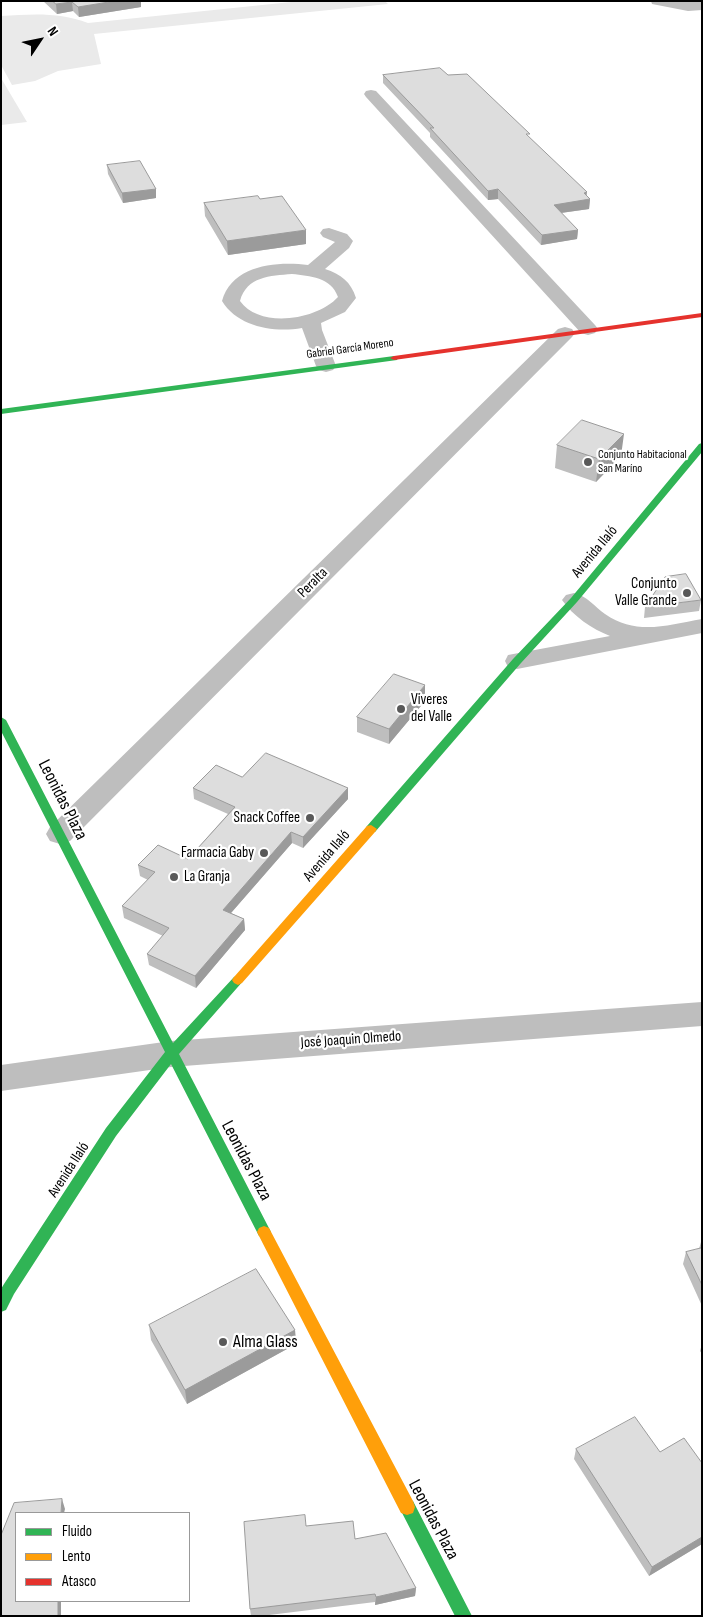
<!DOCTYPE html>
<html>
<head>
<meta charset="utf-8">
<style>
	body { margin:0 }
	#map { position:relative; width:703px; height:1617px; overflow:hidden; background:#fff; font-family:"Sofia Sans Condensed",sans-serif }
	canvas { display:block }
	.frame { position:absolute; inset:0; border:2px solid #000; pointer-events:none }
	.legend { position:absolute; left:15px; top:1512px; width:175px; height:90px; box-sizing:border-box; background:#fff; border:1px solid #999; margin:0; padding:6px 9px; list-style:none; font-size:15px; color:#000 }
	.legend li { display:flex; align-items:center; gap:10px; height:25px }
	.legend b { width:25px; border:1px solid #999 }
	.north { position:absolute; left:15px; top:15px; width:50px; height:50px; -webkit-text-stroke:4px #fff; paint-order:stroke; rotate:56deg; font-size:14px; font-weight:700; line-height:20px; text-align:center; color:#000 }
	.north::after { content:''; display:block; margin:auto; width:18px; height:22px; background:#000; clip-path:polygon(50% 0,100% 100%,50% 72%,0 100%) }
</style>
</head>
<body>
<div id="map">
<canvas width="703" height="1617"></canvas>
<div class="frame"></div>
<ul class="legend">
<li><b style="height:6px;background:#30b455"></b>Fluido</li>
<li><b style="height:6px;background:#ff9f0a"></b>Lento</li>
<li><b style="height:6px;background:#e5322d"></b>Atasco</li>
</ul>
<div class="north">N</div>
</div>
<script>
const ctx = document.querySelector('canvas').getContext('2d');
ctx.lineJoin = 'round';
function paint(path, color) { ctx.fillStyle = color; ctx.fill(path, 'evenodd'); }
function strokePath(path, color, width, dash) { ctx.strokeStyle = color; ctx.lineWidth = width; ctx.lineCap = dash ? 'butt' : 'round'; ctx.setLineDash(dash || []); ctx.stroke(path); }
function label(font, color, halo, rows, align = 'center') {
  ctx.font = font + ' "Sofia Sans Condensed",sans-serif'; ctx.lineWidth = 4.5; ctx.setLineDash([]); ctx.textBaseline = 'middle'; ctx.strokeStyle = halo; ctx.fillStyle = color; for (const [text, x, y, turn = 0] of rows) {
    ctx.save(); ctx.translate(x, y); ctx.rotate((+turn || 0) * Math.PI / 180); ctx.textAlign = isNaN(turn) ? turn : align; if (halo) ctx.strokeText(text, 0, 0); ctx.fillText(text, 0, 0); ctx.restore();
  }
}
paint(new Path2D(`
	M301 1H385L388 4 94 34 101 64 58 71 35 81 12 85 1 65V16C32 14 60 12 88 23Z
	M1 78 27 122 1 125Z`), '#eaeaea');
paint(new Path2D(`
	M651 1 702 2V10L688 11 652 4Z
	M371 90 376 91 595 325 598 329 595 333 588 335 581 333 366 97 364 94 366 91Z
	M329 228 347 234 353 241 349 248 325 269C341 274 351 282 356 298L345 312 321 323 322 330 336 366 333 370 326 372 319 370 316 366 302 328C274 333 238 327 222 301 232 265 276 261 308 265L335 242 323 237 320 233 323 229ZM292 274C310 276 331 277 338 297 317 320 260 329 240 301 247 276 270 276 292 274Z
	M565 327 572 329 575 333 572 337 70 841 60 844 50 841 46 834 50 827 558 329Z
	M574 593C587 596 595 607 605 614 637 636 667 625 702 619V633L517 669 508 667 505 661 508 655 610 636C592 629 573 616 562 600L566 595Z
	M702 1002V1026L171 1067 1 1091V1065L171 1041Z`), '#bebebe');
paint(new Path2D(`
	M394 356 398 358 397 360 1 414V409Z
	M702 443V452L577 602 521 663 375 832H367L365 829 367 826 513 659 571 598 699 444Z
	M1 717 6 720 173 1043 234 977 238 975 242 977 244 980 179 1054 271 1232 269 1236 264 1238 259 1236 171 1064 116 1136 14 1294 6 1310 1 1312V1289L4 1284 106 1128 165 1052 1 731Z
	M407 1499 413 1501 472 1616H455L399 1507 401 1501Z`), '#30b455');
paint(new Path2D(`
	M371 825 377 829 375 832 242 983 238 985 234 983 232 980 234 977 367 826Z
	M264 1226 269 1228 413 1501 415 1507 413 1513 407 1515 401 1513 259 1236 257 1232 259 1228Z`), '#ff9f0a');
paint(new Path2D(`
	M702 313V317L394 360 390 358 394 356Z`), '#e5322d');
paint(new Path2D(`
	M43 1H141V7L79 17 73 11 57 14Z
	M383 75H448L529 137 590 199 589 209 561 213 578 230 577 239 541 245 498 199 488 200 430 137V133L383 83Z
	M107 165 156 189V198L123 203 108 174Z
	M260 199 306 244 228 255 205 216 204 203Z
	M557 445 621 456 596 482 555 468Z
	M701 600 699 611 644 618 645 607Z
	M425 701 389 744 357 732V717Z
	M242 777 348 788V799L303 848 292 843 231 913 244 919 245 930 196 988 149 965 147 954 163 936 124 918 122 906 148 880 140 876 138 865 188 859 228 814 194 799 193 788Z
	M701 1242H702V1306L683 1264 686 1252 699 1249Z
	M149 1325 295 1330 296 1344 187 1404 151 1340Z
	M702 1344V1354L700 1351Z
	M576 1449 660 1452 702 1463V1544L649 1576 574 1459Z
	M306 1526 355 1539 416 1588 415 1596 375 1605V1602L261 1616H251L250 1609Z`), '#bebebe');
paint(new Path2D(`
	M115 1H141V7L79 17 78 7Z
	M72 2 73 11 57 14 56 4Z
	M156 189V198L123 203 122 193Z
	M498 189V199L488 200V191Z
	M587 192 586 200 590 199 589 209 553 214 554 205 584 193Z
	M306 230V244L228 255 227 241Z
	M578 230 577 239 541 245 542 235Z
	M624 434 621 456 596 482 599 459Z
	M425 685V701L389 744V729Z
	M348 788V799L303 848V837Z
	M291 832 292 843 224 921 223 910Z
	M244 919 245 930 196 988 195 976Z
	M295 1330 296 1344 187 1404 185 1390Z
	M62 1499 65 1509 64 1513H61Z
	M702 1537V1544L649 1576 652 1567Z
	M416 1588 415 1596 375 1605 376 1597Z
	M58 1601H61V1616H58Z`), '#9b9b9b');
const building = new Path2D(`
	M53 1H115L78 7 72 2 56 4Z
	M440 68 448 75 467 74 530 134H526L587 192 584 193 590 199 554 205 578 230 542 235 498 189 488 191 430 128H434L383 75Z
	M140 161 156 189 122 193 107 165Z
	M258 196 260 199 282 196 306 230 227 241 204 203Z
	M582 420 624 434 599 459 557 445Z
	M686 574 701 600 645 607 665 577Z
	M394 674 425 685 389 729 357 717Z
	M266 753 348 788 303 837 291 832 223 910 244 919 195 976 147 954 169 928 122 906 155 872 138 865 158 845 188 859 235 807 193 788 216 765 242 777Z
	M702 1248V1285L686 1252Z
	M256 1269 295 1330 185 1390 149 1325Z
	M635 1417 660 1452 684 1438 702 1463V1537L652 1567 576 1449Z
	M62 1499 61 1513H16V1601H58V1616H1V1535L14 1503Z
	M305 1515 306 1526 353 1521 355 1539 386 1533 416 1588 376 1597 375 1594 250 1609 244 1522Z`);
paint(building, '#ddd');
strokePath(building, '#9b9b9b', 1);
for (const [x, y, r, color] of [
	[588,462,5,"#595959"],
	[687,593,5,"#595959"],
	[401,709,5,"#595959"],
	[310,818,5,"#595959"],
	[264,853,5,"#595959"],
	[174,877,5,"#595959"],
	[223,1342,5,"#595959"]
]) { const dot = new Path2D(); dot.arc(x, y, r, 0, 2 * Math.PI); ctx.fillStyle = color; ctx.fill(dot); strokePath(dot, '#fff', 2); }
label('12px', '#000', '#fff', [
	["Gabriel García Moreno",350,349,-8]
]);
label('12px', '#000', '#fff', [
	["Conjunto Habitacional",598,455],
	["San Maríno",598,469]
], 'left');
label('15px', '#000', '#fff', [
	["Avenida Ilaló",595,552,-50],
	["Peralta",313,583,-45],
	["Avenida Ilaló",327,856,-49],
	["José Joaquin Olmedo",351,1040,-4],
	["Avenida Ilaló",69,1170,-57]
]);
label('15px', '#000', '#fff', [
	["Conjunto",677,584],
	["Valle Grande",677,601],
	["Viveres",411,700,"left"],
	["del Valle",411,717,"left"],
	["Snack Coffee",300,818],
	["Farmacia Gaby",254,853],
	["La Granja",184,877,"left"]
], 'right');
label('18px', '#000', '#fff', [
	["Leonidas Plaza",62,800,63],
	["Leonidas Plaza",246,1161,62],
	["Leonidas Plaza",433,1520,62]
]);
label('18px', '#000', '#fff', [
	["Alma Glass",233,1342]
], 'left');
</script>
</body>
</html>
